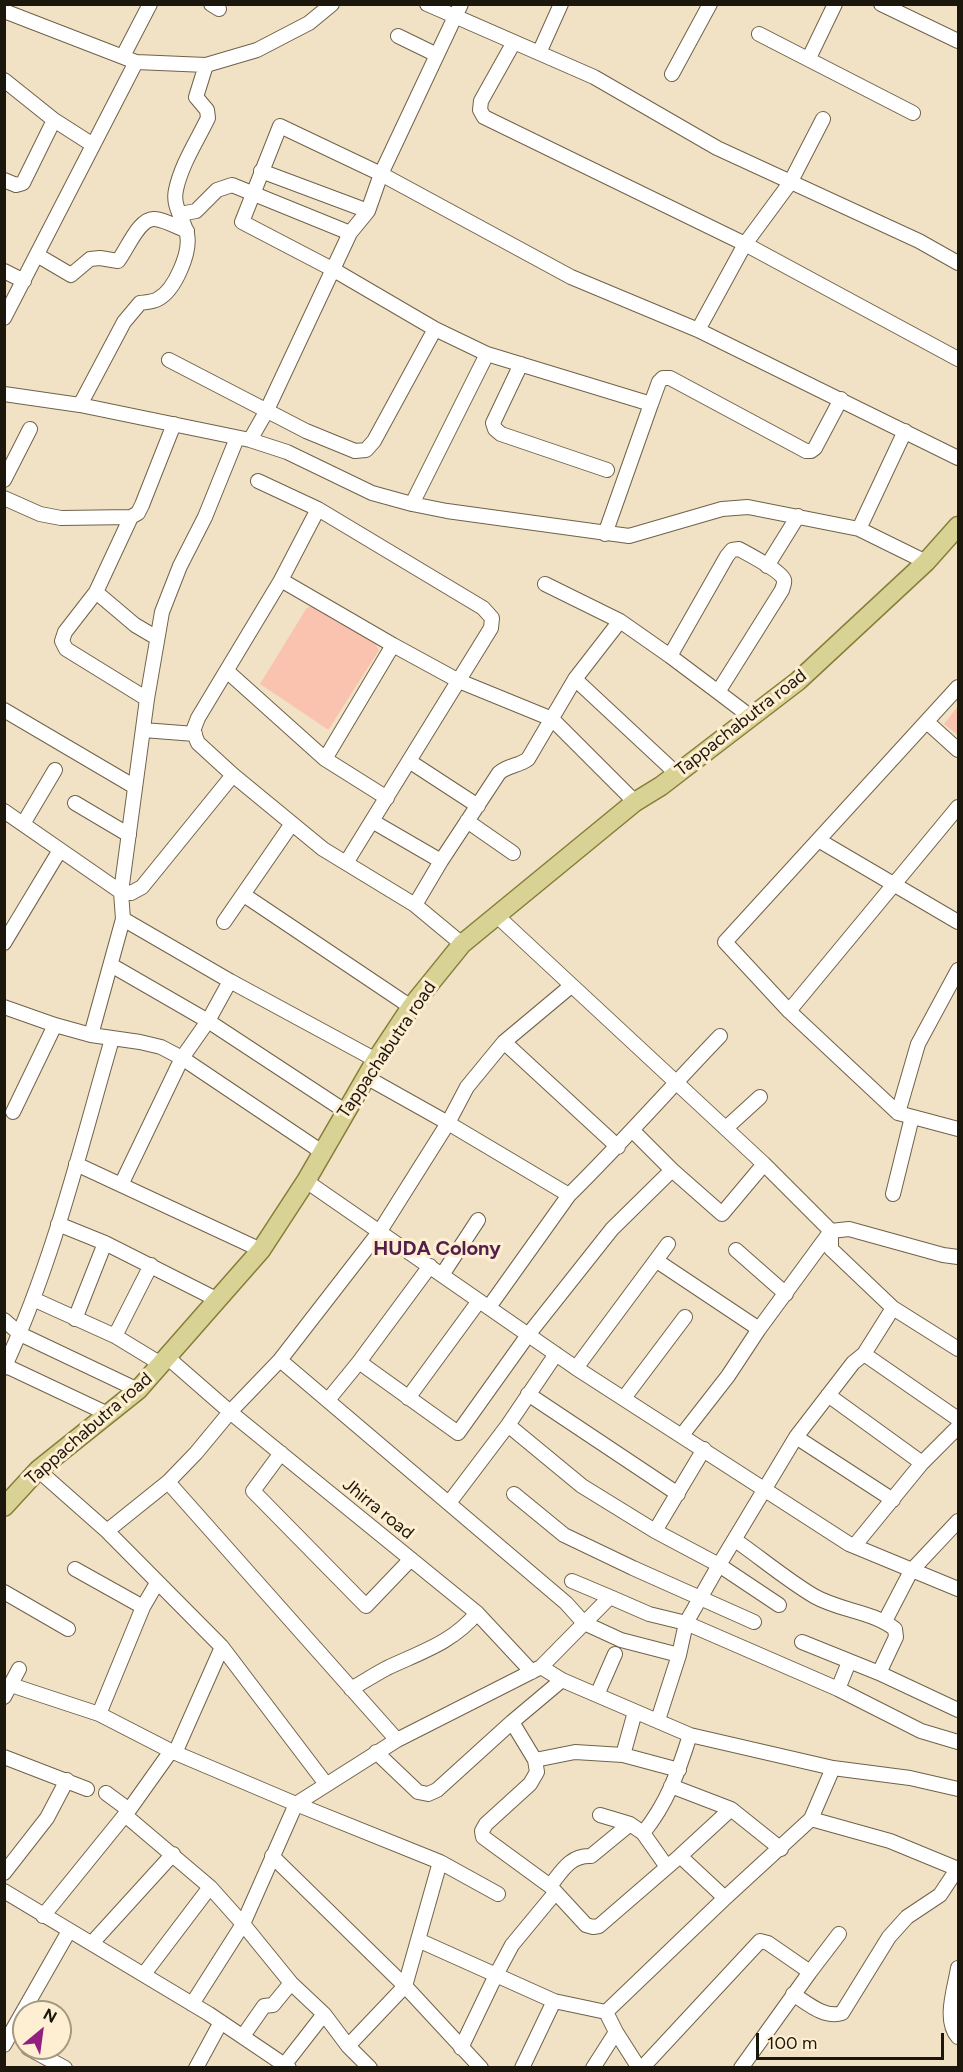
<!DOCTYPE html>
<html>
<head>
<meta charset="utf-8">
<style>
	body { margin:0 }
	#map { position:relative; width:963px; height:2072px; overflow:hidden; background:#f1e2c5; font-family:Figtree,sans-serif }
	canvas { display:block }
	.frame { position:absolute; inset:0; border:6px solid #1c170d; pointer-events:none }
	.north { position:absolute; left:12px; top:2000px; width:60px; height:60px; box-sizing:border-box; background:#ffefd2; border:2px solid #a49983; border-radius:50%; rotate:29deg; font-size:16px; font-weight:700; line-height:24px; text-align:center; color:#1c170d }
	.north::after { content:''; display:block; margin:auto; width:21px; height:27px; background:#922080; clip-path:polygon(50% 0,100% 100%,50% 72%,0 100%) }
	.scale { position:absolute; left:756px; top:2033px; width:188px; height:27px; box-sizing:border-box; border:3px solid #1c170d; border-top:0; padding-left:8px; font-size:18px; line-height:21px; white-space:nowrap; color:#1c170d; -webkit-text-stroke:4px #ffefd2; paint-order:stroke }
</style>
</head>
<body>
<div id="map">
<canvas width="963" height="2072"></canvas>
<div class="frame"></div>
<div class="north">N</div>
<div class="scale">100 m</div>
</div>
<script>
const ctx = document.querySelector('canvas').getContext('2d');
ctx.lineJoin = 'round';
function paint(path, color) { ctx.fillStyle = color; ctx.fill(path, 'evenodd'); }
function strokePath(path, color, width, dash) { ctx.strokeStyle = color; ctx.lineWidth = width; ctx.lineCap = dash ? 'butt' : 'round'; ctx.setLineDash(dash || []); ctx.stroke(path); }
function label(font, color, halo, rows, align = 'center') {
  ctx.font = font + ' Figtree,sans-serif'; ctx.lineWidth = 6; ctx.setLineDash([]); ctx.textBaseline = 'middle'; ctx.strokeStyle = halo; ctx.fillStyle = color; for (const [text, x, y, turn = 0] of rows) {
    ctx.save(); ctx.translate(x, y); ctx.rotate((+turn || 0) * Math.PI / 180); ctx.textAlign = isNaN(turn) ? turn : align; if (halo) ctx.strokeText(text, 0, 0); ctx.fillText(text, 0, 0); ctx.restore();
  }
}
paint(new Path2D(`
	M310 606 375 643 379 650 329 729H327L260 684 306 609Z
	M958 706V735L944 724Z`), '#fac3af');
const minor = new Path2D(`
	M211 4 219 9
	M427 4 594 77 717 148 919 241 958 263
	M881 4 958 41
	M4 11 136 62 206 65 257 50 309 23 332 4
	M759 34 913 113
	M398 36 437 55
	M514 42 481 101 480 110 484 117 745 244 958 359
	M539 53 561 4
	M123 56 150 4
	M809 58 835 4
	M672 74 710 4
	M4 80 54 120 93 145
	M261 171 368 211
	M4 180 16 185 23 183 54 120
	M180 214 196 211 217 190 232 185 350 233
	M37 255 71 275 90 259 100 258 118 261C127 250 139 217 155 219 165 220 177 227 187 231
	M4 271 24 281
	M4 318 136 62
	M698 330 745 244 790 183 823 119
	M169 360 306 431 355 451 366 450 374 441 435 329
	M521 364 493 423 495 429 501 434 607 470
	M4 394 80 405 250 440 287 452 372 493 412 504 447 511 629 536 722 509 748 507 859 529 926 562
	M841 399 815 448 811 451H806L670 378H663L659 382 651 404 487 354 435 329 334 270 242 222 280 126 381 174 571 277 698 330 958 458
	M80 405 124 322 140 303C146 302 153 302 158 299 175 290 191 252 187 234 184 220 172 206 176 190 181 165 197 141 208 118L207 110 196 97 206 65
	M250 440 266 412 350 233 368 211 381 174 461 4
	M4 480 30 429
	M258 481 318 509
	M4 498 40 514 61 518 131 517 138 513 142 505 174 424
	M412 504 487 354
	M131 517 96 592 135 625 157 638
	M859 529 905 431
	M605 534 651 404
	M767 566 798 516
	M281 580 393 645 459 681 552 719 635 802
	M545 584 620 621 670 656 727 556 732 550 739 549C748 554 781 571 784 580 785 583 783 586 782 590L718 692 751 717
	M96 592 65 632 62 641 66 649 147 699
	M670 656 718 692
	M228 672 325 759 387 798
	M575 679 677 774
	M958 687 725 942 789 1011 898 1113 958 1129
	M4 710 135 787
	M927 722 958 750
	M143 730 195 734
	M325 759 393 645
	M409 761 478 806
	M75 803 129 835
	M4 811 121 892 131 893 142 887 233 775
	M372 821 441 861
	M467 821 513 853
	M23 824 55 770
	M820 841 958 922
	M346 863 491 628 492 618 483 608 318 509 281 580 198 718 193 731 198 743 233 775 323 849 415 905 462 944
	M244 895 411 1007
	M415 905 441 861 499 773C508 765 519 766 528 759L575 679 620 621
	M496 915 764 1164 831 1231V1249L893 1308 958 1349
	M123 919 230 981
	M224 922 291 825
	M4 943 60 850
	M111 965 208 1021 345 1111
	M4 1007 55 1025 91 1035 140 1042 161 1047 182 1058 322 1152
	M789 1011 958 807
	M91 1035 123 919 121 892 147 699 162 612 180 566 205 517 237 438
	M504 1042 618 1147
	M366 1077 448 1123 569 1195 489 1307
	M13 1112 55 1025
	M898 1113 918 1044 958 970
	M726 1128 760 1097
	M76 1164 261 1250
	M672 1170 722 1214 764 1164
	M306 1181 576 1368 849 1544 958 1589
	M121 1185 182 1058 208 1021 230 981 376 1060
	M893 1194 912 1117
	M569 1195C621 1144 669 1089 720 1036
	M58 1224 105 1243 218 1300
	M736 1250 786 1294
	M657 1261 759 1329
	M442 1275 478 1220
	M33 1299 115 1336 161 1364
	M75 1319 105 1243
	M4 1320 20 1334 138 1390
	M115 1336 151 1265
	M864 1354 958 1419
	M167 1357 230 1412 477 1613 532 1672
	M280 1360 566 1603 584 1623 621 1640 679 1655
	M359 1362 458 1433 528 1335 612 1229 672 1170 632 1130
	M4 1365 108 1414
	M4 1368C53 1263 80 1149 112 1039
	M576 1368 668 1244
	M528 1394 678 1494
	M828 1395 922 1463
	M408 1398 479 1301
	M624 1398 685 1317
	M328 1400 359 1362 430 1266
	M508 1425 582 1486 655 1531 719 1565 779 1605
	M682 1435 728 1376 759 1329 831 1231 849 1229 943 1255 958 1257
	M796 1437 893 1500
	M281 1453 253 1491 366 1606 411 1559
	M38 1470 107 1531 222 1647 326 1784
	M168 1482 397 1740 296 1804 243 1924 192 2004
	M514 1494 564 1535 633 1568 754 1622
	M449 1503 508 1425 556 1354
	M107 1531 168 1482 196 1453 230 1412 280 1360 380 1231 448 1123 467 1087 504 1042 571 986
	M655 1531 704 1449
	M735 1540C761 1558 787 1580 814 1596 840 1611 872 1611 895 1629L896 1637 879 1673
	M855 1545 922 1463 958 1427
	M75 1569 143 1607
	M157 1583 143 1607 99 1714 171 1751
	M4 1592 68 1629
	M610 1597 649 1614 686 1623 838 1689 921 1731 958 1742
	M885 1621 911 1571 958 1521
	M802 1642 879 1673 958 1710
	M541 1667 610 1597 572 1581
	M11 1685 99 1714
	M351 1689C363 1682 374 1675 387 1668 421 1652 452 1643 477 1613
	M838 1689 849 1662
	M597 1695 615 1654
	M4 1697 19 1669
	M635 1712 623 1755 679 1770
	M658 1720 679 1655 686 1623 719 1565 796 1437 853 1363 864 1354 893 1308
	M512 1722 535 1760 537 1772 530 1784 486 1824 482 1831 483 1837 550 1886 586 1925 593 1927 599 1926 680 1856 725 1898
	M397 1740 541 1667 562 1680 690 1735 833 1768 811 1819 725 1898 606 2012
	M376 1752 418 1792 428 1794 437 1790 512 1722 562 1680
	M175 1753 222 1647
	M4 1757 87 1789
	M535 1760 575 1752 623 1755
	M833 1768 910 1778 958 1789
	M671 1786 731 1809 680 1856
	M106 1793 129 1810
	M731 1809 781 1849
	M125 1815 210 1887 243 1924 291 1983 324 2014 348 2046 370 2068
	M600 1815 630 1824 643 1833 667 1867
	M811 1819 890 1841 958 1869
	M643 1833C667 1804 679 1770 690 1735
	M272 1856 405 1986 348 2046
	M440 1862 405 1986 481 2068
	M4 1873 47 1818 67 1780
	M550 1886C562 1871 570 1855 591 1856L630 1824
	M4 1891 209 2014 289 2068
	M43 1916 129 1810 171 1751 296 1804 440 1862 498 1894
	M418 1940 554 2001
	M92 1943 173 1854
	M958 1968C955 1988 943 2020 958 2037
	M144 1974 210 1887
	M793 1994C807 2003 825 2019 842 2013L889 1937 907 1917 940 1895 958 1868
	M243 2036 264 2006 273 2005 291 1983
	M4 2045 69 1931
	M28 2048 65 2068
	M461 2048 496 1975 512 1945 555 1893
	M285 2064 324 2014
	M196 2068 221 2022
	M522 2068 554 2001 606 2012 616 2032 639 2068
	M593 2068 616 2032
	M642 2068 760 1941 768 1943 810 1972 839 1934
	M741 2068 810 1972`);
const major = new Path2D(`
	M4 1507 38 1470 138 1390 261 1250 306 1181 376 1060 411 1007 462 944 635 802 661 786 798 681 926 562 958 526`);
strokePath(minor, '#706249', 16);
strokePath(major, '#857e38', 21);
strokePath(minor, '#fff', 14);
strokePath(major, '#d8d395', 18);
label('18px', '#1c170d', '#ffefd2', [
	["Tappachabutra road",741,723,-38],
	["Tappachabutra road",387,1050,-56],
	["Tappachabutra road",89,1429,-41],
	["Jhirra road",378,1509,39]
]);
label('bold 20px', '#541e4a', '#ffefd2', [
	["HUDA Colony",437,1249]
]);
</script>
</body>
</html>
